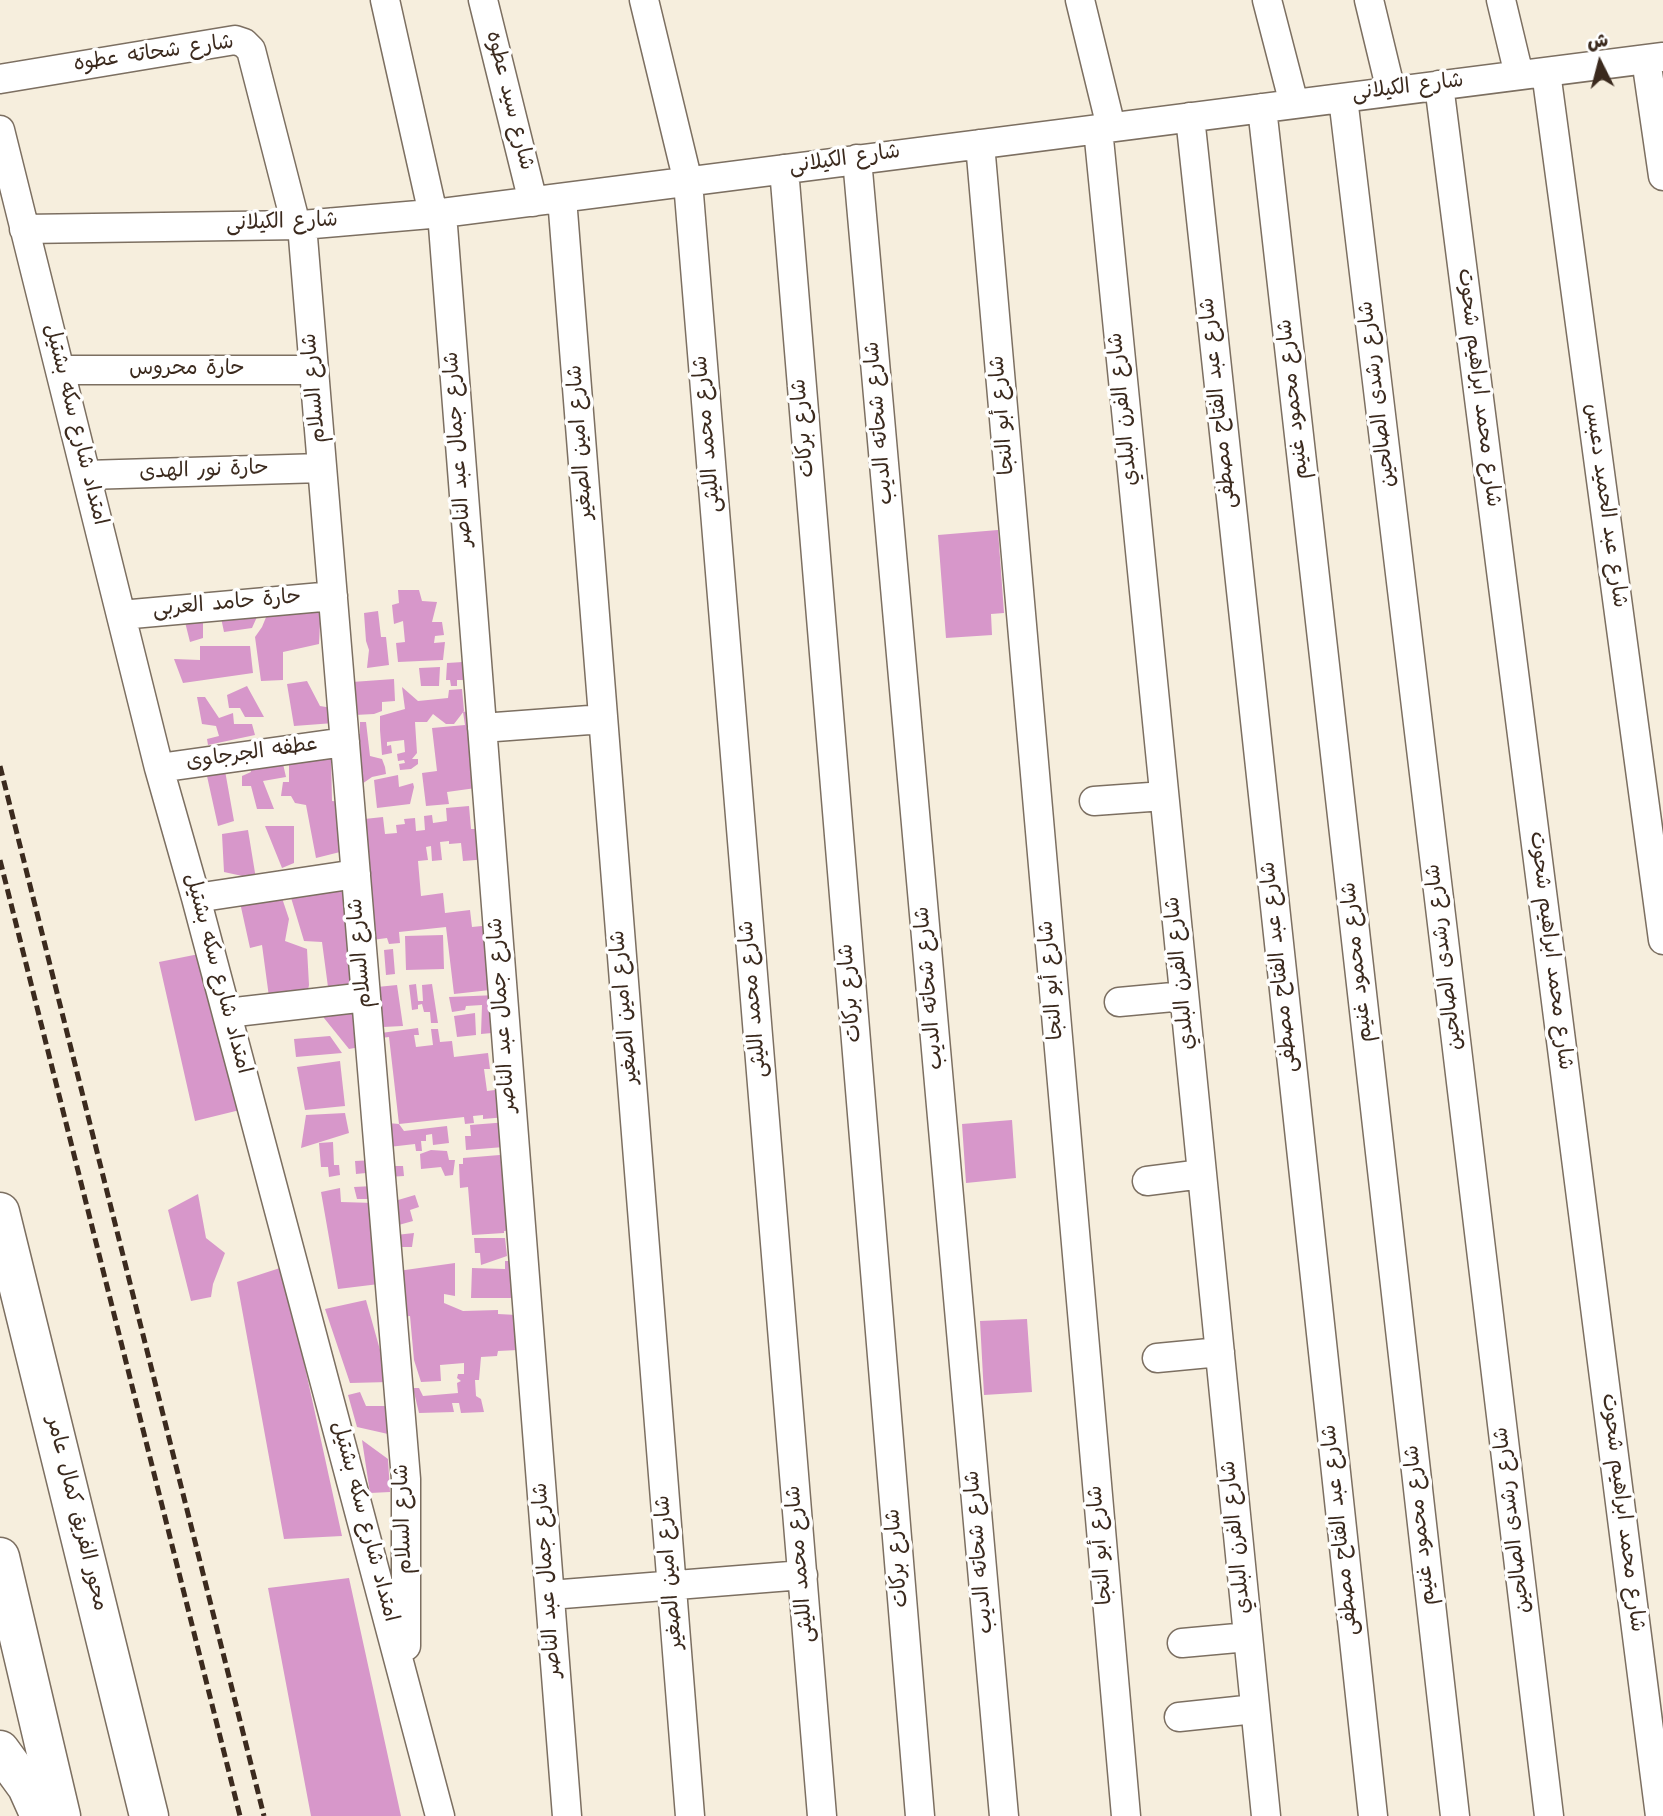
<!DOCTYPE html>
<html>
<head>
<meta charset="utf-8">
<style>
	body { margin:0 }
	#map { position:relative; width:1663px; height:1816px; overflow:hidden; background:#f6eedd; font-family:Kalam,"Playpen Sans Arabic",sans-serif }
	canvas { display:block }
	.north { position:absolute; left:1565px; top:28px; width:70px; height:70px; -webkit-text-stroke:5px #fff; paint-order:stroke; rotate:354deg; font-size:19px; font-weight:700; line-height:28px; text-align:center; color:#3b2a1e }
	.north::after { content:''; display:block; margin:auto; width:24px; height:32px; background:#3b2a1e; clip-path:polygon(50% 0,100% 100%,50% 72%,0 100%) }
</style>
</head>
<body>
<div id="map">
<canvas width="1663" height="1816"></canvas>
<div class="north">ش</div>
</div>
<script>
const ctx = document.querySelector('canvas').getContext('2d');
ctx.lineJoin = 'round';
function paint(path, color) { ctx.fillStyle = color; ctx.fill(path, 'evenodd'); }
function strokePath(path, color, width, dash) { ctx.strokeStyle = color; ctx.lineWidth = width; ctx.lineCap = dash ? 'butt' : 'round'; ctx.setLineDash(dash || []); ctx.stroke(path); }
function label(font, color, halo, rows, align = 'center') {
  ctx.font = font + ' Kalam,"Playpen Sans Arabic",sans-serif'; ctx.lineWidth = 7; ctx.setLineDash([]); ctx.textBaseline = 'middle'; ctx.strokeStyle = halo; ctx.fillStyle = color; for (const [text, x, y, turn = 0] of rows) {
    ctx.save(); ctx.translate(x, y); ctx.rotate((+turn || 0) * Math.PI / 180); ctx.textAlign = isNaN(turn) ? turn : align; if (halo) ctx.strokeText(text, 0, 0); ctx.fillText(text, 0, 0); ctx.restore();
  }
}
paint(new Path2D(`
	M998 530 1004 613 991 614 992 635 946 638 938 535Z
	M398 590H419L422 601 437 602 432 622H442L444 635 435 636 434 643 445 642 443 660 398 662 396 643 405 642 403 621 394 624 392 605 399 603Z
	M321 604 319 644 283 652V680L261 681 255 637 262 627 269 610Z
	M261 608 252 628 224 632 220 613Z
	M378 611 381 637H386L389 665 367 668 369 650 366 641 364 613Z
	M203 613V638L190 642 183 614Z
	M200 646H250L253 673 183 683 174 659 200 660Z
	M463 662 464 680H457V686H451L450 680H446L447 663Z
	M440 667 439 686H421L419 668Z
	M394 679 395 701 382 702V711L374 714 355 715 352 682Z
	M307 681 320 706 332 708 334 723 294 726 287 684Z
	M247 686 264 717H245L240 708H229L227 695Z
	M402 687 418 701 448 698 449 690 462 689 464 711 454 724H446L433 714 427 722H415L417 753 412 759H418V764L411 769 400 770 399 764 405 763 404 760 398 761 397 754 405 752 404 740 387 742V746L391 745 392 753 382 755 380 730V716L405 709Z
	M197 697H205L219 718 233 713 234 724H252L255 735 208 745 207 739 219 736 216 726 202 724Z
	M475 710 483 787 447 792 449 804 426 806 422 773 437 771 432 728 465 725 463 712Z
	M360 722H366L370 756 382 759 385 767 386 774 372 777 359 786 355 734H360Z
	M281 755 286 777 263 781 274 809H257L251 786H242V776L251 772 249 760Z
	M331 756 332 801 344 802V851L316 858 306 805 295 803 291 796H281L283 782H289V760Z
	M224 765 234 821 218 826 205 767Z
	M398 775 399 787 413 783 414 787 410 804 377 808 374 780Z
	M469 806 471 829H485L488 859 463 861 461 843 449 844V841L440 842 442 860 432 861 431 846 426 847 428 860 418 861 421 896 443 893 445 913 470 910 472 927 492 925 499 989 454 994 446 927 399 932 400 943 389 944 387 938 372 940 355 820 383 817 385 834 397 833 396 825 405 824 404 819 415 818 416 831 425 830 424 816 432 815 433 823 447 821 446 808Z
	M265 826H294V863L282 868Z
	M248 830 256 879 224 872 222 834Z
	M349 882 357 984 328 987 322 942 304 941 289 891Z
	M280 892 289 919 285 941 307 949 309 985 307 995 269 997 262 945 250 948 239 898Z
	M443 935 444 969 406 970 405 936Z
	M393 949 395 974 386 975 384 950Z
	M199 954 244 1109 195 1121 159 962Z
	M416 984 418 1001H423L422 985 432 984 438 1023H431L430 1012H424L422 1004 418 1005V1009L412 1010 409 985Z
	M397 985 403 1026 383 1027 377 987Z
	M497 995 503 1032 481 1034 482 1005 466 1006 465 1010 452 1012 449 997Z
	M359 1005 360 1047 349 1049 324 1018 320 1008Z
	M475 1013 476 1035 457 1037 454 1016Z
	M418 1028 419 1035H414L416 1047 433 1045 431 1029H438L440 1042 452 1041 454 1057 488 1053 490 1069H484L487 1091 503 1089 507 1117 483 1119V1115L473 1116 474 1123 465 1124 464 1117 399 1124 389 1037 381 1038V1033Z
	M330 1036 342 1053 296 1057 294 1039Z
	M340 1061 345 1106 305 1110 297 1067Z
	M345 1113 349 1133 301 1148 306 1115Z
	M1012 1120 1016 1178 966 1183 962 1124Z
	M377 1122 399 1124 404 1131 447 1126 449 1143 433 1145 432 1134 426 1135V1141H421L422 1151H416L415 1144 380 1148Z
	M508 1122 504 1147 466 1150 465 1136H471L470 1125Z
	M333 1142 334 1165H339L340 1175 329 1177 328 1167H321L319 1143Z
	M431 1150 447 1151 449 1160H455L453 1175 445 1176 441 1167 421 1169 420 1154Z
	M512 1154 517 1230 504 1231V1233L472 1235 468 1187 460 1188 459 1164H463V1158Z
	M375 1160 376 1172 356 1174 355 1161Z
	M387 1166H403L404 1176 388 1177Z
	M373 1186 374 1199H357L354 1187Z
	M340 1188 341 1202 374 1203 379 1284 338 1289 321 1192Z
	M198 1194 206 1238 225 1253 213 1284 211 1297 191 1301 168 1210Z
	M415 1195 419 1207 410 1210 413 1221 395 1226 388 1203Z
	M414 1233 412 1247H397L396 1235Z
	M474 1238H505L507 1256 481 1265 480 1253H475Z
	M505 1261H519L518 1298H471L472 1268 505 1269Z
	M455 1263V1296L444 1294V1303L463 1311 498 1310V1314L517 1315 518 1350 498 1351 497 1356 481 1357 479 1380H475L476 1396 481 1399 484 1412 461 1413 459 1403H452L454 1412 419 1413 413 1388H419L423 1396 458 1393 457 1383 461 1381 457 1378 458 1374H464V1363L440 1365 441 1381 421 1382 414 1360 410 1316 403 1317 398 1271Z
	M283 1267 342 1536 284 1539 237 1282Z
	M366 1300 389 1382 350 1383 325 1309Z
	M1027 1319 1032 1392 984 1395 980 1321Z
	M360 1392 366 1406H389L388 1434 357 1427 348 1395Z
	M362 1440 388 1459 390 1492 370 1493Z
	M349 1578 401 1816H311L268 1588Z`), '#d797ca');
const street = new Path2D(`
	M385 0 433 214
	M483 0 533 202
	M644 0 688 182 822 1816
	M1080 0 1111 127
	M1267 0 1294 104
	M1369 0 1391 91
	M1501 0 1519 75
	M1646 59 1663 176
	M1546 72 1663 940
	M0 79 235 40 244 43 251 50 296 225
	M1439 85 1660 1816
	M1343 98 1549 1816
	M1262 108 1455 1816
	M1190 117 1373 1816
	M1098 129 1266 1816
	M0 130 159 768 196 898 440 1816
	M980 144 1126 1816
	M857 159 1004 1816
	M784 169 920 1816
	M562 198 690 1816
	M442 213 567 1816
	M302 225 406 1479V1646
	M24 229 302 225 442 213 1663 57
	M60 370H314
	M86 475 322 468
	M121 615 333 596
	M482 728 603 719
	M159 768 345 742
	M1094 801 1164 796
	M196 898 356 874
	M1119 1002 1184 996
	M227 1013 366 997
	M1147 1181 1202 1174
	M1157 1358 1220 1352
	M550 1595 803 1575
	M1182 1643 1248 1637
	M1179 1717 1255 1709`);
const primary = new Path2D(`
	M0 1212 149 1816
	M0 1557 61 1816`);
const highway = new Path2D(`
	M0 1750 27 1787 40 1816`);
strokePath(street, '#7c6f61', 31);
strokePath(primary, '#7c6f61', 41);
strokePath(highway, '#7c6f61', 41);
strokePath(street, '#fff', 28);
strokePath(primary, '#fff', 38);
strokePath(highway, '#fff', 38);
strokePath(new Path2D(`
	M0 766 264 1816
	M0 860 240 1816`), '#3b2a1e', 5, [10, 5]);
label('21px', '#3b2a1e', '#fff', [
	["شارع شحاته عطوه",154,55,-8],
	["شارع الكيلانى",1408,89,-7],
	["شارع سيد عطوه",508,101,76],
	["شارع الكيلانى",845,161,-8],
	["شارع الكيلانى",282,224,-2],
	["حارة محروس",187,370],
	["شارع السلام",316,388,-95],
	["شارع محمد ابراهيم شحوت",1477,388,83],
	["شارع رشدى الصالحين",1379,394,-97],
	["شارع محمود غنيم",1295,399,-96],
	["شارع عبد الفتاح مصطفى",1220,403,-96],
	["شارع الفرن البلدي",1125,409,-96],
	["شارع أبو النجا",1004,415,-95],
	["شارع شحاته الديب",881,423,-95],
	["امتداد شارع سكه بشتيل",74,425,76],
	["شارع بركات",805,428,-95],
	["شارع محمد الليثى",709,434,-95],
	["شارع امين الصغير",582,442,-94],
	["شارع جمال عبد الناصر",460,449,-94],
	["حارة نور الهدى",204,472,-2],
	["شارع عبد الحميد دعبس",1604,506,82],
	["حارة حامد العربى",227,605,-5],
	["عطفه الجرجاوى",252,755,-8],
	["شارع محمد ابراهيم شحوت",1549,951,83],
	["شارع السلام",362,953,-95],
	["شارع رشدى الصالحين",1446,957,-97],
	["شارع محمود غنيم",1359,962,-96],
	["شارع عبد الفتاح مصطفى",1281,967,-96],
	["شارع الفرن البلدي",1182,973,-96],
	["امتداد شارع سكه بشتيل",216,974,75],
	["شارع أبو النجا",1053,980,-95],
	["شارع شحاته الديب",931,988,-95],
	["شارع بركات",852,993,-95],
	["شارع محمد الليثى",755,999,-95],
	["شارع امين الصغير",626,1007,-95],
	["شارع جمال عبد الناصر",504,1015,-94],
	["شارع محمد ابراهيم شحوت",1621,1513,83],
	["محور الفريق كمال عامر",75,1514,76],
	["شارع السلام",405,1519,-92],
	["شارع رشدى الصالحين",1514,1520,-97],
	["امتداد شارع سكه بشتيل",363,1522,75],
	["شارع محمود غنيم",1422,1525,-96],
	["شارع عبد الفتاح مصطفى",1342,1530,-96],
	["شارع الفرن البلدي",1238,1537,-96],
	["شارع أبو النجا",1102,1545,-95],
	["شارع شحاته الديب",981,1552,-95],
	["شارع بركات",899,1558,-95],
	["شارع محمد الليثى",802,1564,-95],
	["شارع امين الصغير",671,1572,-95],
	["شارع جمال عبد الناصر",549,1580,-94]
]);
</script>
</body>
</html>
